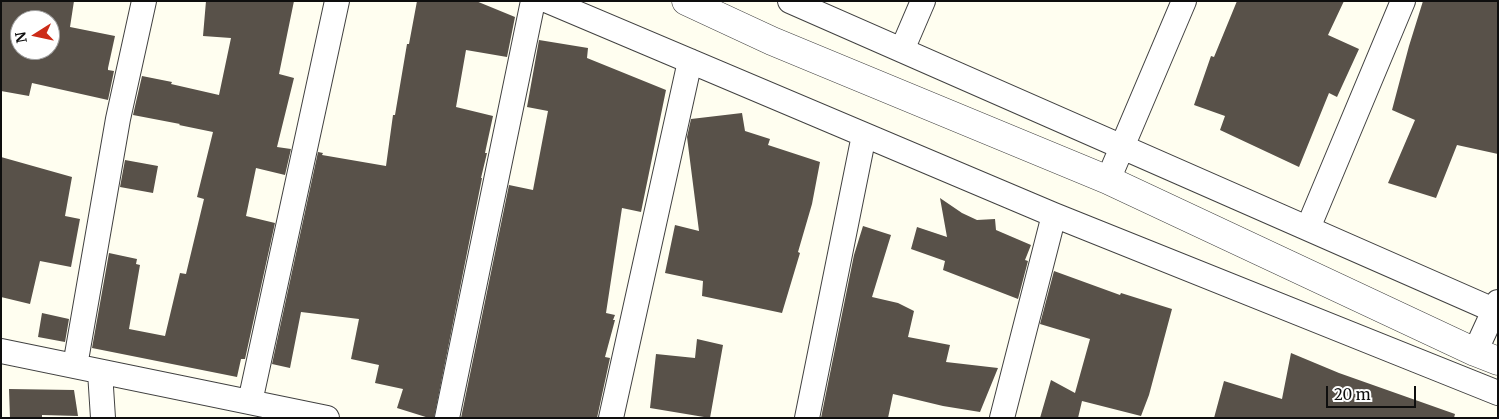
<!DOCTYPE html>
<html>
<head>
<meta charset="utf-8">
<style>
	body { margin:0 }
	#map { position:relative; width:1499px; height:419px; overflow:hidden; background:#fffef0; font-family:Merriweather,serif }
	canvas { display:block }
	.frame { position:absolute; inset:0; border:2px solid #0e0e0e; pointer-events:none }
	.north { position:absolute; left:10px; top:10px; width:50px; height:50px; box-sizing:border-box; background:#fff; border:1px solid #9f9f9f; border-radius:50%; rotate:260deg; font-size:14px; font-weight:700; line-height:20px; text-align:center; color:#0e0e0e }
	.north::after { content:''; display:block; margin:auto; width:18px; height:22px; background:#cc2b18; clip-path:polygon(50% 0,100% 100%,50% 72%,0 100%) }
	.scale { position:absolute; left:1326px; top:386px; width:90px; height:22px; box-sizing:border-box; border:2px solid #0e0e0e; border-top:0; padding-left:6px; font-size:15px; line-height:18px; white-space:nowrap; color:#0e0e0e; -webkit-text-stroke:4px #fff; paint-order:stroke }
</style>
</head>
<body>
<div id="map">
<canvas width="1499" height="419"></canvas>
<div class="frame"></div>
<div class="north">N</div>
<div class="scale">20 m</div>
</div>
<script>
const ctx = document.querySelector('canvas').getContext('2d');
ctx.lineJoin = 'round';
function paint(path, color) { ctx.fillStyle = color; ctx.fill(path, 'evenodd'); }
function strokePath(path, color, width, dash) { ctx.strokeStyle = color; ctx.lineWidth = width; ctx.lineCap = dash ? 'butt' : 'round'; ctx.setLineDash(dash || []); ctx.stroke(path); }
paint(new Path2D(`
	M1 1H74L70 27 115 36 108 68V70L114 71 108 100 32 83 29 96 1 91ZM20 20H50V50H20Z
	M206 1H294L279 74 294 78 277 147 291 149 285 175 256 168 246 216 275 223 245 359H241L237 377 92 348 109 253 137 259 136 264 140 265 129 329 165 336 180 273 186 274 204 199 197 197 213 132 179 125 180 124 133 115 142 76 172 82 171 84 219 95 231 38 203 36Z
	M417 1H476L515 17 507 57 466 50 456 107 493 116 485 153H487L481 178H482L434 418H429L397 408 403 389 375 383 379 365 351 359 359 319 301 312 290 368 272 364 318 152 323 153 322 155 386 166 393 115H395L407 44H409Z
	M1237 1H1344L1328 35 1359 49 1337 97 1329 93 1299 167 1220 130 1225 116 1194 105 1211 56 1214 57Z
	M1423 1H1498V154L1457 145 1436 198 1388 183 1415 120 1392 110 1409 46Z
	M539 40 588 48 587 58 666 90 641 212 622 208 606 313 615 315 613 320H615L605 357 610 358 597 418H461L509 185 533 190 548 111 527 107Z
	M742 113 745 131 770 139 768 145 820 162 812 204 798 252 800 253 782 313 702 296 703 281 665 273 675 225 699 231 687 137 691 119Z
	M1 157 72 177 65 216 80 219 71 267 40 261 30 304 1 297Z
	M125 160 158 166 153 193 120 187Z
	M940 198 962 213 977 220 995 219 996 230 1031 245 1025 260 1028 261 1018 299 943 270 945 261 911 249 917 227 947 237Z
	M863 226 891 235 872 297 898 303 914 311 908 337 950 345 946 362 998 368 980 412 943 406 893 394 888 418H821L854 255Z
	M1054 271 1120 295 1121 293 1172 309 1149 395 1141 416 1082 401 1078 418H1040L1051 380 1075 393 1090 339 1040 324Z
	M42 313 69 319 65 342 38 337Z
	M697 339 723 345 710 418 650 408 656 354 695 358Z
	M1291 353 1339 373 1455 414 1454 418H1214L1224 381 1282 399Z
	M9 389 74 390 78 416 42 415V418H10Z`), '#585149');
const minor = new Path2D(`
	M548 1 1054 215 1498 393
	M790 1 1498 312
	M902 50 923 1
	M1108 180 1184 1
	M1308 228 1403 1
	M1 351 327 418
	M1475 352 1498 302
	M75 366 118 119 144 1
	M100 372 103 418
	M250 402 337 1
	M447 418 533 1
	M611 418 690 61
	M807 418 864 135
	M1002 418 1054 215`);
const tertiary = new Path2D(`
	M686 1 772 41 1108 180 1475 352 1498 361`);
strokePath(minor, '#414141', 26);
strokePath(tertiary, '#414141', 29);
strokePath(minor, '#fff', 24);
strokePath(tertiary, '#fff', 28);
</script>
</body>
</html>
